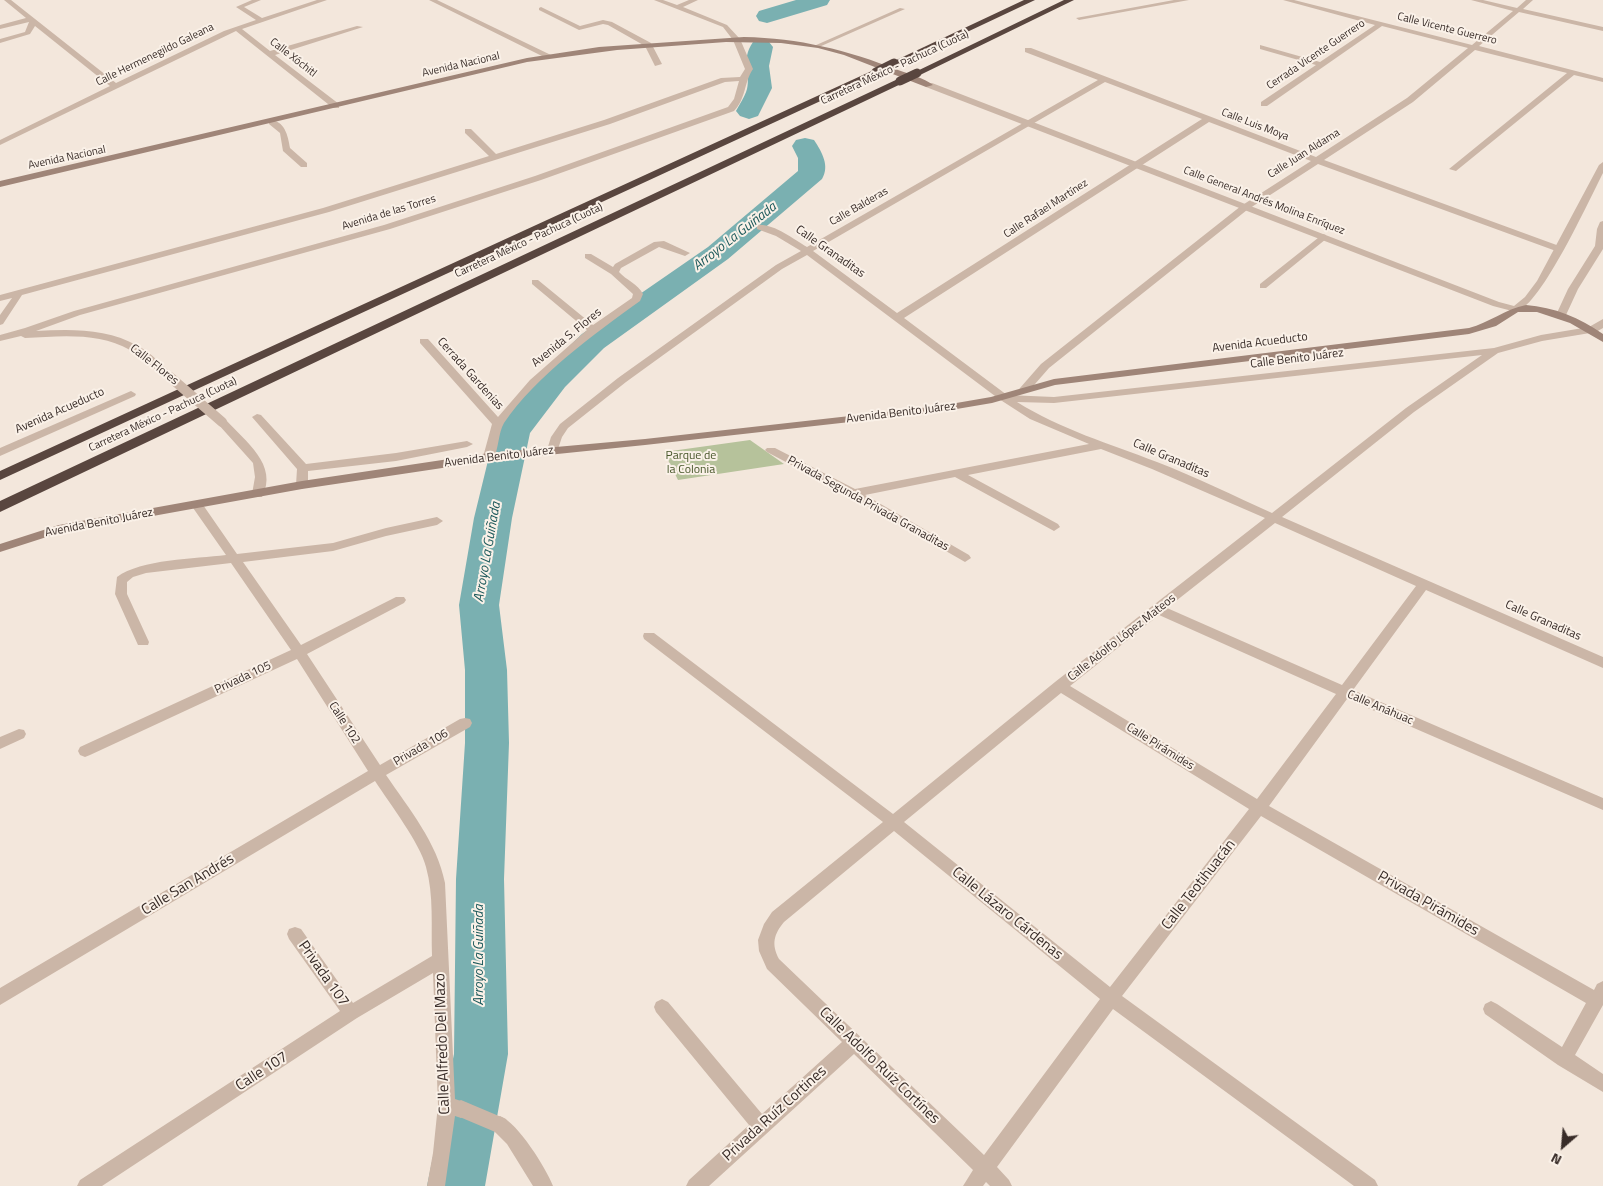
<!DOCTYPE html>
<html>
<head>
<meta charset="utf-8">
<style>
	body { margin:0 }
	#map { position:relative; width:1603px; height:1186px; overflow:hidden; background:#f3e7dc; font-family:"Titillium Web",sans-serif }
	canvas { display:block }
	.north { position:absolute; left:1538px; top:1121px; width:50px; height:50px; -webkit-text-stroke:4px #faf1e8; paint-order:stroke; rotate:207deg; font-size:14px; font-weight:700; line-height:20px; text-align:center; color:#382c28 }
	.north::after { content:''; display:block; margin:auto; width:18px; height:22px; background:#382c28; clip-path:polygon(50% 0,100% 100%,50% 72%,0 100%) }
</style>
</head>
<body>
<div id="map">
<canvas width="1603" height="1186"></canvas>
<div class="north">N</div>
</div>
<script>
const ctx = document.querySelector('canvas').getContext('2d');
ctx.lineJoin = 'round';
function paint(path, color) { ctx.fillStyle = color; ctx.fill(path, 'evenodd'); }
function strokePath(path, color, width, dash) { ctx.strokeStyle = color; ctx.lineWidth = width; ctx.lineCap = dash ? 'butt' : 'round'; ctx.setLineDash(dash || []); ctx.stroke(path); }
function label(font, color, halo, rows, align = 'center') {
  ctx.font = font + ' "Titillium Web",sans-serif'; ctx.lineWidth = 4; ctx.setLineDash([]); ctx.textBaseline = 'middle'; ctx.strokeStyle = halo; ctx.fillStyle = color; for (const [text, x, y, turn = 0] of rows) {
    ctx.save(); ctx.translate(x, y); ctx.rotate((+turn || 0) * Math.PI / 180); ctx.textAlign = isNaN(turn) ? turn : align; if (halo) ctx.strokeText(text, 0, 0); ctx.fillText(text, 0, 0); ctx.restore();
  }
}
paint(new Path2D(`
	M750 440 784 464 678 480 664 452Z`), '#b6c29b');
paint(new Path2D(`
	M796 0H830L827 5 767 23 759 21 756 16 759 11Z
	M761 40 769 42 773 47 769 66 772 88 758 116 749 119 740 116 736 111C740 104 745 96 747 89 751 74 740 61 753 42Z
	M805 138 814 140C822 152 830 166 822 179L728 259 604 348 565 387 530 433 512 518 499 605 507 670 509 743 504 879 508 1054 485 1186H427L454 1054 456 879 465 743V670L459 605 474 518 495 432 541 373 582 334 708 247 798 171V158L792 146 796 140Z`), '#7ab0b1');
paint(new Path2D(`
	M900 8 905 9 819 47 814 46Z
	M269 120C285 120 288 136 290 148L307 163V167H301L283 151 280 133 269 124Z`), '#cbb6a7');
paint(new Path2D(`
	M461 1100 506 1119 509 1125 506 1131 500 1134 455 1115 452 1109 455 1103Z`), '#cbb6a7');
paint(new Path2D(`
	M4 0H11L116 83 224 31 256 20 236 7 252 0H261L244 7 262 18 317 0H327L242 29 270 51 357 26 363 27 275 55 339 104V108H333L236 31 0 145V140L110 86 35 26 30 34 0 43V39L25 32 29 22 0 29V25L26 18Z
	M654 0H663L677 5 689 0H698L683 7 727 25 740 39 753 69C744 82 746 99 734 111L541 180 390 229 80 315 36 331C70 329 107 328 138 346 151 353 162 365 174 375L175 377 174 379H166C155 369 144 358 130 350 99 332 60 336 25 338L21 336 0 341V335L25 328 74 311 384 225 535 176 728 107 734 99 739 81 725 82 610 124 329 212 22 295 3 324 0 325V315L12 298 0 301V295L323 208 489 156 465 133V129H471L496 154 604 120 721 78 740 77 745 69 733 40 723 27Z
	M1174 0H1189L1079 20 1076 18Z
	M1283 0H1294L1472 45 1513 11 1471 0H1483L1517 8 1526 0H1533L1523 9 1603 27V31L1519 12 1479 46 1603 78V82L1574 75 1456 171 1449 169 1567 73 1475 50 1413 102 1324 160 1562 247V251H1556L1318 164 1247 210 1049 368 1028 392H1020L1019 390 1020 388 1041 364 1241 206 1311 161 1209 122 904 318 1007 395 1054 397 1494 348 1541 335 1589 327 1603 319V328L1596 332 1542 341 1498 353 1414 412 1282 517 1603 657V668L1426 590 1353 690 1603 798V810L1347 699 1269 806 1594 990 1597 984 1603 981V1005L1575 1055 1603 1074V1092L1558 1065 1485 1014 1483 1009 1485 1004 1491 1001 1497 1004 1562 1047 1586 1003 1261 816 1122 996 1375 1180 1378 1186H1354L1113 1009 997 1167 1009 1180 1012 1186H990L986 1182 983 1186H963L973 1170 854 1054 709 1186H686L689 1180 749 1125 656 1012 654 1007 656 1002 662 999 668 1002 762 1114 842 1042 767 969 759 951 758 940 764 924 772 912 883 822 644 639 643 636 644 633H654L893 814 1055 682 1265 518 1152 469 1101 449 968 475 1058 524 1060 527 1054 531 955 477 865 495 969 555 971 558 965 562 850 496 767 452 765 450 767 448H775L855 489 1089 444 1030 419 999 399 807 255 782 269 626 382 568 428 562 437 557 452 553 453 547 450 551 437 560 424 618 378 776 265 801 251 776 236 757 229V225C773 223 793 239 807 247L1098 80 1025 52V48H1031L1316 157 1407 98 1468 48 1382 26 1267 106H1261V102L1316 65 1260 49V45L1320 62 1375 25ZM1105 82 1202 119 897 313 813 251ZM1482 355 1406 408 1272 513C1234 496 1196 477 1157 462 1110 444 1060 429 1017 402L1054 403ZM1275 523 1416 586 1342 685 1167 608ZM1159 615 1336 694 1257 799 1070 686ZM1061 693 1249 809 1110 987 904 822ZM894 831 1100 999 984 1155 779 959C771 944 774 934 784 922Z
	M541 7 580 26 603 20 612 22 651 43 662 64 655 66 645 46 608 25 603 24 579 30 539 10V8Z
	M1603 221V249L1578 289 1566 315 1561 318 1558 317 1556 315 1568 289 1595 246 1597 229 1600 222Z
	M1323 234 1326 235V239L1266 288H1260V284Z
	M664 241 690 253 685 256 659 247 621 268 619 272C626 280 638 284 643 294L640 301C594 334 536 376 504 423 498 433 499 449 493 460H485L483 457 492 424 420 343V339H428L498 417 530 380 587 330 532 284V280H538L593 325 632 298 633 294 611 274 585 258V254H591L613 267 615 264 654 242Z
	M131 391 136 394 135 396 0 456V448Z
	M257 414 261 415 306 464 396 453 467 441 473 444 467 447 396 461 308 471V485L302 489 296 485 297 469 252 417Z
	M222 419 226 420C245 441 279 465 262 497H254L252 494 255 477 253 463 218 424 217 422Z
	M197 501 201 502 237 554 333 543 386 528 437 517 443 521 437 525 386 536 333 551 243 562 301 645 396 597H404L406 600 404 603 307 654 380 765 460 719 465 718 470 719 472 723 470 727 386 775C409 809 437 842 445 883L455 1099 467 1103 470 1109 467 1115 461 1118 455 1116 445 1186H427L433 1153 438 1105 433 973 357 1018 102 1186H77L80 1180 340 1011 289 939 287 934 289 929 295 927 301 929 353 1003 432 956C431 927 434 895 426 867 420 843 390 804 375 781L0 1005V988L368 771 297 659 90 755 85 757 80 755 78 751 80 747 291 650 231 563 146 573 133 577 127 582V594L149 642 148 645H138L115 594 117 577C141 559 195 559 226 555L191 505Z
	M19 729 24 730 26 734 24 738 0 749V737Z
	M500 1116C518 1123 546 1168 553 1186H533L507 1144 494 1131 491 1125 494 1119Z`), '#cbb6a7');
paint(new Path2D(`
	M429 0H437L553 56 546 58Z
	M926 83H932L1499 302 1514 306 1525 297 1537 281 1599 165 1603 162V173C1589 200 1542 304 1516 312L1493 306 926 87Z`), '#cbb6a7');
paint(new Path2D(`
	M744 37C799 38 847 50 898 70 909 74 924 78 933 85L926 87 844 55 818 48 781 43 726 42 617 50 527 62 0 187V181L527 58 599 47Z
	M1526 305C1554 307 1580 318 1603 334V342L1570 323 1537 312H1518L1496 326 1469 334 1055 385 992 403 939 412 645 445 489 461 302 489 59 533 0 552V544L59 525 302 481 489 453 645 439 939 406 991 397 1054 379 1469 328C1489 323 1505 309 1526 305Z`), '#9f8578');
paint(new Path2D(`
	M1024 0H1035L897 65 894 66 890 63Z
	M1064 0H1074L920 75 917 76 913 73Z
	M876 69 880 72 879 74 0 480V471Z
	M900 78 905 81 903 83 0 512V501Z`), '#59463f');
strokePath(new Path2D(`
	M170 377 222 422`), '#cbb6a7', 10);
strokePath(new Path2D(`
	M876 72 894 63
	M900 81 917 73`), '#59463f', 9);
label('11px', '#382c28', '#faf1e8', [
	["Calle Vicente Guerrero",1447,29,14],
	["Calle Hermenegildo Galeana",155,55,-26],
	["Cerrada Vicente Guerrero",1316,55,-34],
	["Calle Xóchitl",293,58,38],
	["Avenida Nacional",461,65,-13],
	["Carretera México - Pachuca (Cuota)",895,68,-25],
	["Calle Luis Moya",1255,125,21],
	["Calle Juan Aldama",1304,154,-32],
	["Avenida Nacional",67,158,-12],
	["Calle General Andrés Molina Enríquez",1264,201,21],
	["Calle Balderas",859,207,-30],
	["Calle Rafael Martínez",1046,209,-33],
	["Avenida de las Torres",389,213,-17],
	["Carretera México - Pachuca (Cuota)",529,241,-25],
	["Carretera México - Pachuca (Cuota)",163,415,-25]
]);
label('12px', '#382c28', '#faf1e8', [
	["Calle Granaditas",830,252,35],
	["Avenida S. Flores",567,338,-39],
	["Avenida Acueducto",1260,343,-7],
	["Calle Benito Juárez",1297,359,-7],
	["Calle Flores",154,365,38],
	["Cerrada Gardenias",470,374,48],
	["Avenida Acueducto",60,411,-24],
	["Avenida Benito Juárez",901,413,-7],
	["Avenida Benito Juárez",499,457,-7],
	["Calle Granaditas",1171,459,23],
	["Privada Segunda Privada Granaditas",868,504,29],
	["Avenida Benito Juárez",99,523,-11],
	["Calle Granaditas",1543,621,24],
	["Calle Adolfo López Mateos",1122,638,-38],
	["Privada 105",243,678,-25],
	["Calle Anáhuac",1380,708,23],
	["Calle 102",344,723,57],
	["Calle Pirámides",1160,747,32],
	["Privada 106",421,748,-30]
]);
label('12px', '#48572b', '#faf1e8', [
	["Parque de",691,456],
	["la Colonia",691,470]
]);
label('italic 14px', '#1c595b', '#faf1e8', [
	["Arroyo La Guiñada",735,237,-38],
	["Arroyo La Guiñada",488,552,-80],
	["Arroyo La Guiñada",480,955,-90]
]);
label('15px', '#382c28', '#faf1e8', [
	["Calle San Andrés",188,885,-31],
	["Calle Teotihuacán",1199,885,-52],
	["Privada Pirámides",1428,904,30],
	["Calle Lázaro Cárdenas",1007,914,39],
	["Privada 107",323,974,55],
	["Calle Alfredo Del Mazo",443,1044,-92],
	["Calle Adolfo Ruíz Cortínes",879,1066,44],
	["Calle 107",262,1072,-33],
	["Privada Ruíz Cortines",775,1114,-42]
]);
</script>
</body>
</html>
